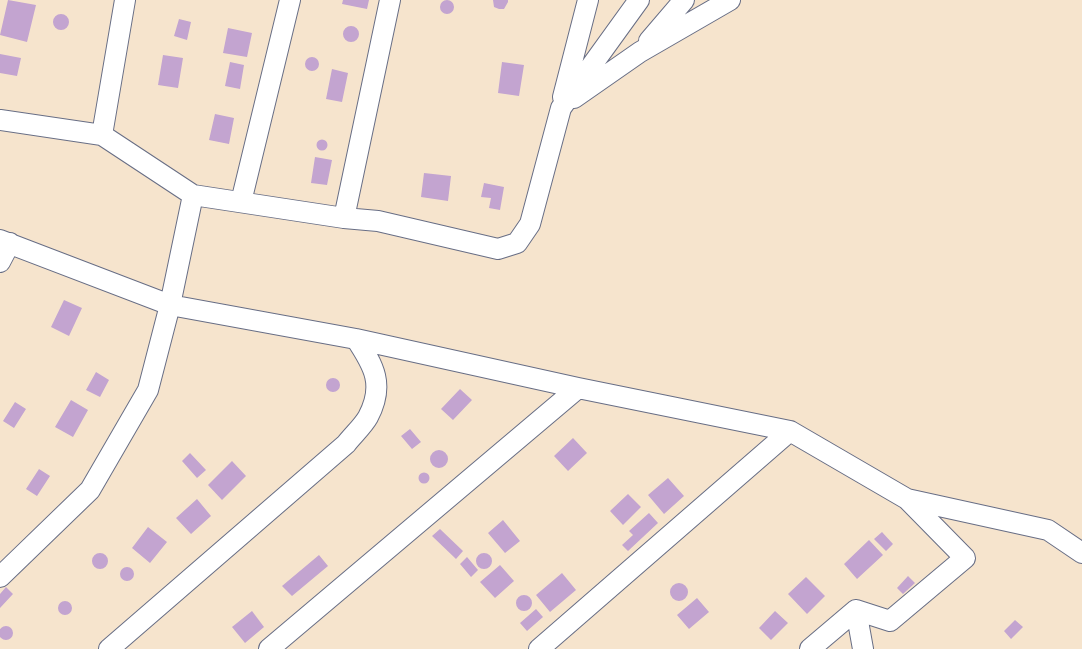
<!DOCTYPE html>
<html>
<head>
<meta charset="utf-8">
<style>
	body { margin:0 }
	canvas { display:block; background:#f6e4cd }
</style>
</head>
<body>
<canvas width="1082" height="649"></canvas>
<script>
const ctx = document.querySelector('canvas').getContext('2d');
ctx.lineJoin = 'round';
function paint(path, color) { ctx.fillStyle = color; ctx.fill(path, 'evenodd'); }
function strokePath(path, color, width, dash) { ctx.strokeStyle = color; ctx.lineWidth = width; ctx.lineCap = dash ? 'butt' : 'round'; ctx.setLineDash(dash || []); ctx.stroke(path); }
paint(new Path2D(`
	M440 7a7 7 0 1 1 14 0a7 7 0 1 1-14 0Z
	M8 0 36 5 27 42 0 35Z
	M343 0H369L367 9 342 4Z
	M493 0H508V2L504 9H499L494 7Z
	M53 22a8 8 0 1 1 16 0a8 8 0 1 1-16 0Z
	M179 19 191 22 187 40 174 36Z
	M343 34a8 8 0 1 1 16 0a8 8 0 1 1-16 0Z
	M228 28 252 33 247 57 223 53Z
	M0 54 21 58 17 76 0 73Z
	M163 55 183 58 178 88 158 85Z
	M305 64a7 7 0 1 1 14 0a7 7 0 1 1-14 0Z
	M230 62 244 65 240 89 225 86Z
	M502 62 524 65 519 96 498 93Z
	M332 69 348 73 342 102 326 99Z
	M215 114 234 118 229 144 209 140Z
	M316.5 145a5.5 5.5 0 1 1 11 0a5.5 5.5 0 1 1-11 0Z
	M315 157 332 160 327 185 311 183Z
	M424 173 451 176 448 201 421 197Z
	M484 183 504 187 500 210 489 208 491 198 481 197Z
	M64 300 82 308 69 336 51 327Z
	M96 372 109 380 100 397 86 390Z
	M326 385a7 7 0 1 1 14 0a7 7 0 1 1-14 0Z
	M460 389 472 400 453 420 441 409Z
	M71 400 88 410 73 437 55 427Z
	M15 402 26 409 14 428 3 421Z
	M410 429 421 442 412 449 401 436Z
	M573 438 587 453 568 471 554 456Z
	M430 459a9 9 0 1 1 18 0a9 9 0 1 1-18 0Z
	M190 453 206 470 197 478 182 461Z
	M232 461 246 476 222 500 208 485Z
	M39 469 50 476 37 496 26 489Z
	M418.5 478a5.5 5.5 0 1 1 11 0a5.5 5.5 0 1 1-11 0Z
	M668 478 684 496 664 514 648 495Z
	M628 494 641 507 623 525 610 511Z
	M197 499 211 516 191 534 176 518Z
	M649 513 658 523 628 551 622 545 633 535 629 531Z
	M503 520 520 541 505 553 488 533Z
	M148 527 167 542 150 563 132 548Z
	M440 529 463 551 456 559 432 536Z
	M882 532 893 544 886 551 874 539Z
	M869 540 883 555 857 579 844 564Z
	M476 561a8 8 0 1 1 16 0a8 8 0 1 1-16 0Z
	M92 561a8 8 0 1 1 16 0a8 8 0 1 1-16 0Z
	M319 555 328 566 292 596 282 586Z
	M467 557 478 570 471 577 460 564Z
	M500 565 514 581 495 598 480 582Z
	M120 574a7 7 0 1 1 14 0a7 7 0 1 1-14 0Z
	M562 573 576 590 550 612 536 595Z
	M908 576 915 583 903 594 897 588Z
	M806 577 825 596 807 614 788 594Z
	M670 592a9 9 0 1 1 18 0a9 9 0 1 1-18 0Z
	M6 587 13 594 0 608V594Z
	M516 603a8 8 0 1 1 16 0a8 8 0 1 1-16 0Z
	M697 598 709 612 689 629 677 615Z
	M58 608a7 7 0 1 1 14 0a7 7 0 1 1-14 0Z
	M536 609 543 617 527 631 520 623Z
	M252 611 264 627 245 643 232 627Z
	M775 611 788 623 771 640 759 628Z
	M1015 620 1023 627 1011 639 1004 631Z
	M-1 633a7 7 0 1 1 14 0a7 7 0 1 1-14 0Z`), '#c3a4d0');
const minor = new Path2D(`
	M649 41 684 0
	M563 97 588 0
	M574 98 640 52 730 0
	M0 120 102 135 193 195 344 218 378 221 498 249 517 243 530 224 561 108 639 0
	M102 135 125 0
	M241 202 290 0
	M344 218 390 0
	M0 240 170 305 356 339 578 388 790 431 907 499 1048 530 1082 553
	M0 262 10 243
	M0 577 90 490 148 390 170 305 193 195
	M856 610 863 649
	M109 649 346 444C353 435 363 426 368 417 385 385 374 366 356 339
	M269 649 578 388
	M539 649 790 431
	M810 649 856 610 890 621 965 558 907 499`);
strokePath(minor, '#686e85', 22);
strokePath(minor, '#fff', 20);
</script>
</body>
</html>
